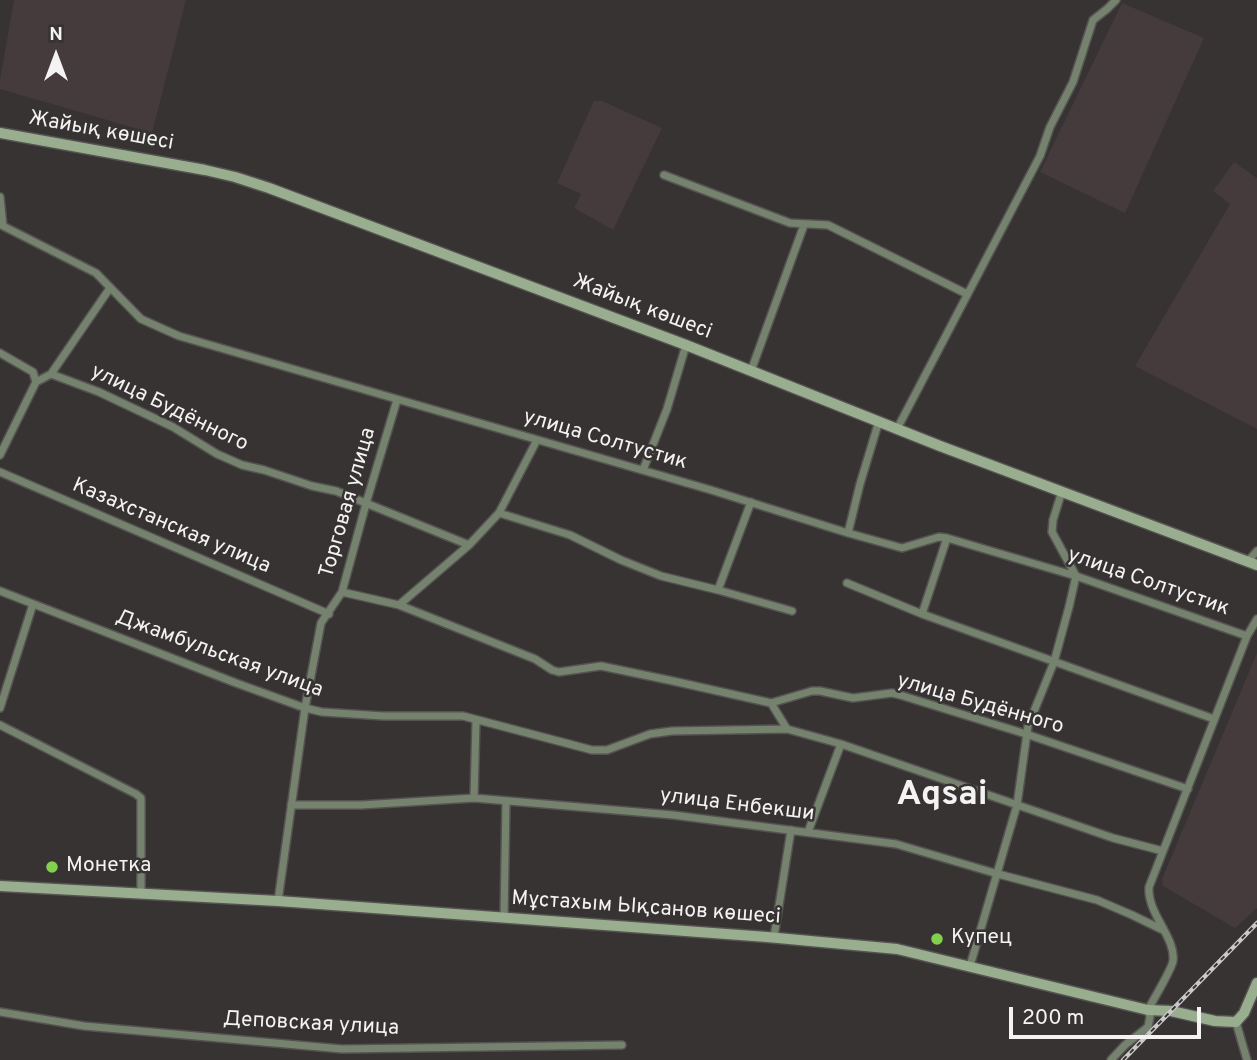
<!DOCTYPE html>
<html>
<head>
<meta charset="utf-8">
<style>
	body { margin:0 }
	#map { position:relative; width:1257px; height:1060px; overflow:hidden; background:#373333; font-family:Overpass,sans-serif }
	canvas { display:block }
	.north { position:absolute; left:21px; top:21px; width:70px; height:70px; -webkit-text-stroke:5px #373333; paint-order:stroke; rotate:0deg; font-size:19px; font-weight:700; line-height:28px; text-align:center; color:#f4f2f2 }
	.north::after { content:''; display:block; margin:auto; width:24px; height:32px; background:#f4f2f2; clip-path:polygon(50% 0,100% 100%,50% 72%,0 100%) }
	.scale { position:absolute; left:1009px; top:1007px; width:192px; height:32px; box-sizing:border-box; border:4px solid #f4f2f2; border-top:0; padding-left:9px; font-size:21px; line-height:24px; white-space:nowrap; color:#f4f2f2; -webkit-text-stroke:5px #373333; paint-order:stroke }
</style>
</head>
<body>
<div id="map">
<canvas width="1257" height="1060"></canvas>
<div class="north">N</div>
<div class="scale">200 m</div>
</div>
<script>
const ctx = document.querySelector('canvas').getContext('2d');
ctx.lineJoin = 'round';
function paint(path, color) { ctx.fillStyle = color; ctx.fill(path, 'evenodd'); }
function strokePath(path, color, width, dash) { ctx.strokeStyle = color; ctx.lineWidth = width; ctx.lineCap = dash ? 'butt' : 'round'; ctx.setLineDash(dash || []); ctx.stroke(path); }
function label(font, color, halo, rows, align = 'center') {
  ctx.font = font + ' Overpass,sans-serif'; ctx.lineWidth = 5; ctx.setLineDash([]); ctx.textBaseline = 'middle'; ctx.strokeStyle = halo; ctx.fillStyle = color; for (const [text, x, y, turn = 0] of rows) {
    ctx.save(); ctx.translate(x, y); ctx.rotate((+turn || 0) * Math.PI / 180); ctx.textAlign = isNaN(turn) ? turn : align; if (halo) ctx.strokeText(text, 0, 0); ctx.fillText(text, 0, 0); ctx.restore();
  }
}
paint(new Path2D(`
	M14 0H186L152 133 0 89V80Z
	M1122 3 1204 38 1125 213 1040 172Z
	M594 101H602L662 128 613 230 574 208 581 194 557 183Z
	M1234 162 1257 178V429L1135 366 1230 204 1213 191Z
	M1257 653V908L1235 928 1163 886 1162 879Z`), '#453a3c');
const street = new Path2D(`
	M664 175 790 223 828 225 967 294
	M0 197 3 226 96 273 141 319 179 336 711 490 848 533 902 548 939 537 947 538 1076 576 1247 636
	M0 353 33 372 36 382
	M751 371 804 225
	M51 374 99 392 173 427 217 454 242 465 264 470 312 486 336 491 469 545
	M897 429 1040 156 1050 127 1073 82 1093 20 1107 9 1116 0
	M0 455 36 382 51 374 110 288
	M643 470 667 409 686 345
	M0 472 329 614
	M499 513 570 535 621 560 661 576 718 590 792 611
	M848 533 860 484 879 421
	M1248 561 1257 551
	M847 583 922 614 1214 719
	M718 590 751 502
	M0 591 236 683 305 708 322 712 383 716H463L592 750H607L650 734 672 731 787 729 841 744 1113 838 1163 851
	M342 592 399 605 469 545 499 513 537 440
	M399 605 535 659 552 670 559 672 601 666 673 681 771 703 812 691H820L853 698 892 693 900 695 1026 734 1188 789
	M922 614 947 538
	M771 703 787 729
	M0 708 33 604
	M0 725 136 794 141 798V893
	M474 798 476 720
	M291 805H361L474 798 673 815 896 844 998 874 1097 900 1132 915 1163 930
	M808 832 841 744
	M278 901 305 708 321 623 342 592 367 500 397 400
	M504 918 506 801
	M774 937 791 830
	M970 966 1017 805 1028 726 1054 662 1069 607 1076 576 1052 532 1053 520 1062 491
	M0 1012 84 1026 342 1049 622 1045
	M1236 1022 1247 1060
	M1111 1060 1125 1045 1148 1027 1150 1017 1148 1010C1153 1000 1172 969 1173 961 1176 937 1147 914 1149 887L1247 636 1257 619`);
const secondary = new Path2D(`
	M0 133 205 170 235 177 269 188 686 345 940 446 1257 565
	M0 886 278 901 767 937 897 949 1148 1010 1171 1011 1215 1021 1236 1022 1244 1013 1257 983`);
strokePath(street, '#555252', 10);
strokePath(secondary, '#555252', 13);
strokePath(street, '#75826e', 7);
strokePath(secondary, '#99ad8f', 10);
const rail = new Path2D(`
	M1123 1060 1257 923`);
strokePath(rail, '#cac8c8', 4.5);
strokePath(rail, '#373333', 2, [5]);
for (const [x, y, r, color] of [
	[52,867,7,"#83d04f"],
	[937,939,7,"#83d04f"]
]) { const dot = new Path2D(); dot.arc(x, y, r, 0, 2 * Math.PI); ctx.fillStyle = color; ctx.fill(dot); strokePath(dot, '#373333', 2.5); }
label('21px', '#f4f2f2', '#373333', [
	["Жайық көшесі",101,132,10],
	["Жайық көшесі",642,308,21],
	["улица Будённого",169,409,26],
	["улица Солтустик",605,441,16],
	["Торговая улица",349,503,-74],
	["Казахстанская улица",171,527,23],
	["улица Солтустик",1148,583,19],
	["Джамбульская улица",219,655,20],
	["улица Будённого",980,705,16],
	["улица Енбекши",737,806,7],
	["Мұстахым Ықсанов көшесі",646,909,4],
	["Деповская улица",311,1025,3]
]);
label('21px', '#f4f2f2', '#373333', [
	["Монетка",66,867],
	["Купец",951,939]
], 'left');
label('bold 35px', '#f4f2f2', '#373333', [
	["Aqsai",942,797]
]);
</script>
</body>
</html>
